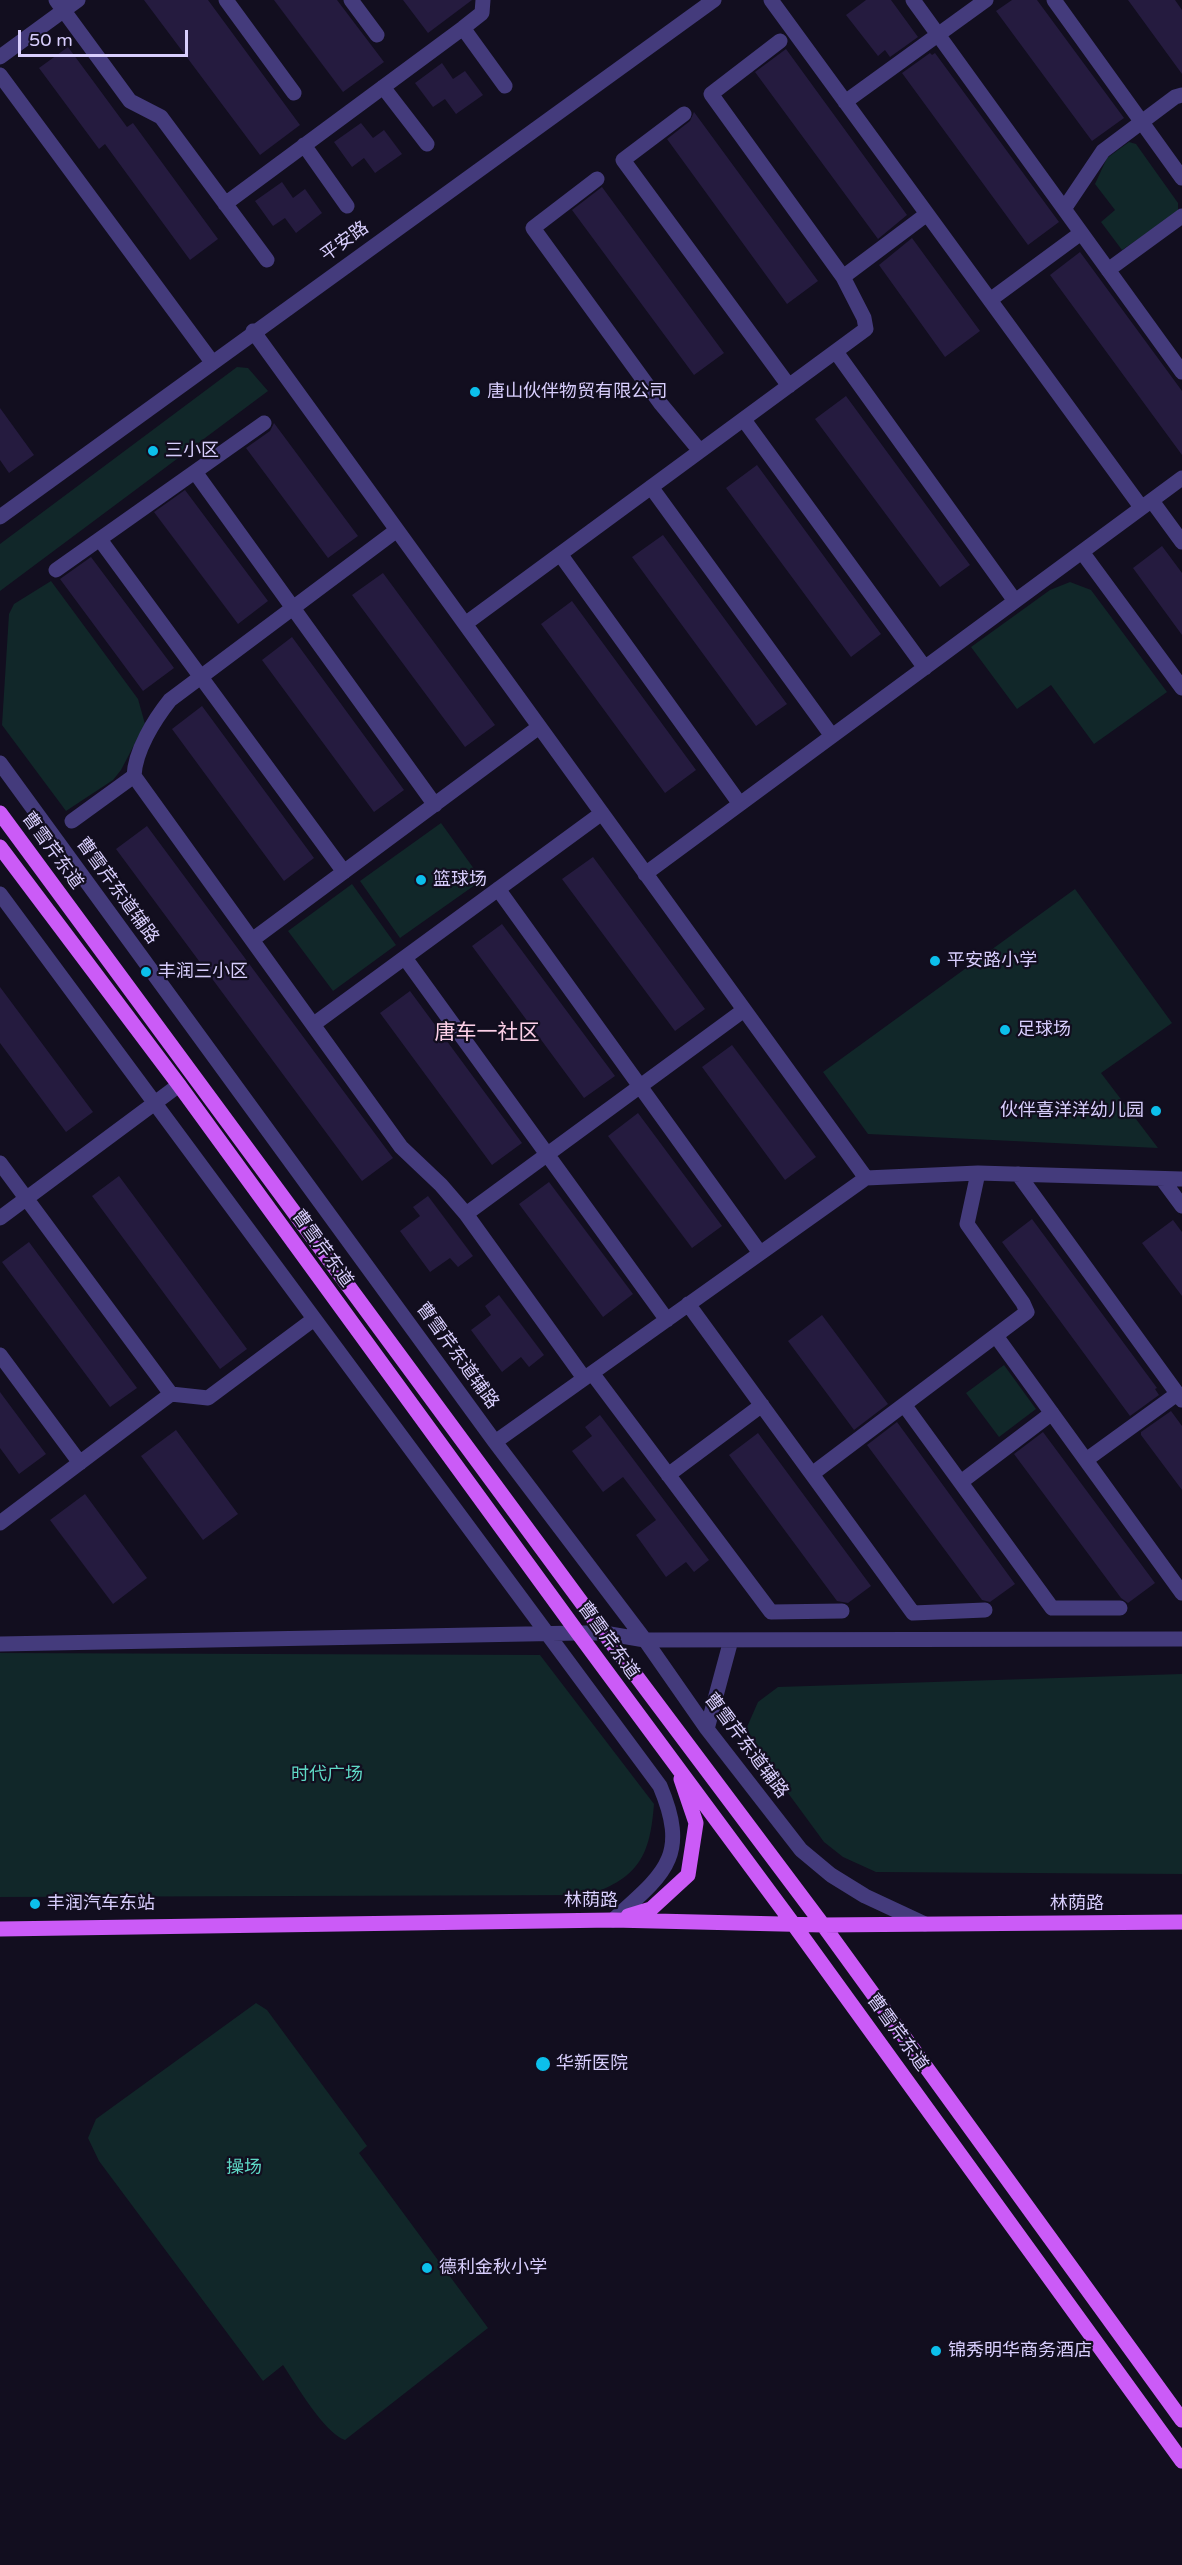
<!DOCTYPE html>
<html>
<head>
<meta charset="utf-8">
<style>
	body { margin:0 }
	#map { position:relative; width:1182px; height:2565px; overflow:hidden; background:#120e1f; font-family:"Varela Round",sans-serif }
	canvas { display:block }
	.scale { position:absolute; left:18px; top:30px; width:170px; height:27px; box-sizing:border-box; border:3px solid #d8cefd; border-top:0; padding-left:8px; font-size:18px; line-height:21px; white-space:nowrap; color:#d8cefd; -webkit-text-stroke:4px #120e1f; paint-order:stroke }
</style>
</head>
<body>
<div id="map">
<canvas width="1182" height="2565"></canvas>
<div class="scale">50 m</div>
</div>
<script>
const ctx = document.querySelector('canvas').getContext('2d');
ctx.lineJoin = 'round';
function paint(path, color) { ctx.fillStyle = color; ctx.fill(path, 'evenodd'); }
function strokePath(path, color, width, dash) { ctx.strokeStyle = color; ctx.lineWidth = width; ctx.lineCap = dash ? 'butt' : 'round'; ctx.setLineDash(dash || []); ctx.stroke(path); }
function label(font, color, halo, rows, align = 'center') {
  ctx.font = font + ' "Varela Round","Noto Sans SC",sans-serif'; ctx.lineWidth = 4.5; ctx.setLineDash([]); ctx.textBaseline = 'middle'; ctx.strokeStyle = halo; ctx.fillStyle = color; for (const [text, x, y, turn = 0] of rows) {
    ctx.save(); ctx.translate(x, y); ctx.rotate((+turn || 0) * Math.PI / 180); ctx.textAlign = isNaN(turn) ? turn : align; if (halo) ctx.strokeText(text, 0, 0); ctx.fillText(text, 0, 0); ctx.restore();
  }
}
paint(new Path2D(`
	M1129 142 1136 144 1178 203V212L1122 250 1101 222 1115 210 1095 184 1107 158Z
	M237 367 248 368 268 391 0 591V544Z
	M51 581 138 699 145 724 121 770 113 780 66 811 2 725 9 614 14 604Z
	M1070 582 1091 590 1167 692 1094 744 1051 685 1017 709 971 647 1050 590Z
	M441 823 482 880 400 938 360 881Z
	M352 884 396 945 333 991 288 931Z
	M1075 889 1172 1023 1101 1073 1158 1148 868 1134 823 1072Z
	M1004 1365 1036 1409 999 1437 966 1393Z
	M0 1653 540 1655 654 1804C650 1856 639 1877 589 1895L0 1897Z
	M1182 1674V1874L876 1872 843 1857 824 1842 752 1744 747 1727 758 1702 778 1687Z
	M256 2003 267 2010 357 2132 367 2146 359 2153 488 2328 345 2440C324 2433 296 2384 283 2365L263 2381 99 2161 88 2138 96 2119Z`), '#112729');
paint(new Path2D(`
	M144 0H208L300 125 260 155Z
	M274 0H337L384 62 343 92Z
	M403 0H472L428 33Z
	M866 0H891L918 37 890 57 885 50 878 56 846 15Z
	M1012 0H1037L1124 118 1092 141 996 11Z
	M1128 0H1175L1182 10V74Z
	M68 47 127 127 133 123 218 239 190 260 105 144 99 149 39 68Z
	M786 49 907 215 878 239 755 72Z
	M930 53 932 55 935 53 1059 222 1028 245 902 73Z
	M442 63 453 79 465 71 483 95 456 114 445 99 433 107 415 83Z
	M694 112 818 281 787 304 667 139 690 121Z
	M361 123 373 138 384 130 402 154 375 173 364 158 352 167 334 142Z
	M282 182 293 198 305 189 322 213 296 233 285 218 273 226 255 201Z
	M602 187 724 353 694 375 572 210Z
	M912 238 980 331 945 357 879 265Z
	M1080 252 1182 391V455L1050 275Z
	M846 396 970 565 940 587 815 419Z
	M0 408 34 455 9 473 0 460Z
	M274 423 358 536 328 558 246 448 270 431Z
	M757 465 881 634 851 657 726 488Z
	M185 490 268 601 238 624 154 512Z
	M663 535 787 704 756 726 632 557Z
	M1162 546 1182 573V635L1133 568Z
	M91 557 174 668 143 691 60 579Z
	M383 573 495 725 465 747 352 595Z
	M572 601 696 770 665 793 541 624Z
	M292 637 404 790 374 812 262 660Z
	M202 706 314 858 284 881 172 729Z
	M147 826 393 1158 362 1181 116 849Z
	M593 857 705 1009 675 1031 562 879Z
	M502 924 615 1076 584 1098 472 946Z
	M0 987 93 1112 66 1132 0 1043Z
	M410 991 522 1143 492 1165 380 1013Z
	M732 1045 816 1157 785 1180 702 1067Z
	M638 1113 722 1226 692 1248 608 1136Z
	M119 1176 247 1349 220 1369 92 1196Z
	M549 1182 633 1294 603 1317 519 1204Z
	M428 1196 473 1256 458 1267 450 1258 430 1272 400 1231 420 1216 413 1207Z
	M1032 1219 1157 1388 1155 1389 1159 1395 1130 1416 1002 1242Z
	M1173 1220 1182 1232V1296L1142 1243Z
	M29 1242 137 1388 110 1407 2 1262Z
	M499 1295 544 1355 529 1367 521 1357 502 1372 471 1330 491 1315 485 1306Z
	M822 1315 888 1404 854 1430 788 1341Z
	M0 1392 46 1454 19 1474 0 1448Z
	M1171 1411 1182 1426V1490L1141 1435V1432Z
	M600 1415 709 1560 694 1572 686 1562 666 1577 636 1535 656 1520 623 1477 603 1492 572 1451 592 1436 585 1427Z
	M897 1422 1015 1584 990 1602 982 1600 867 1445Z
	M176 1430 238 1514 203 1540 141 1456Z
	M1043 1432 1155 1583 1128 1603 1121 1598 1014 1454Z
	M758 1433 871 1586 848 1603 837 1601 729 1455Z
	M85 1494 147 1578 113 1604 50 1520Z`), '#251b3f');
strokePath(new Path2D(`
	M56 0 130 101 161 117 267 260
	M226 0 294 93
	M351 0 377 35
	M771 0 1141 507
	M913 0 1182 372
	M1054 0 1182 178
	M463 28 505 86
	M0 57 78 0
	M0 75 212 362
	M383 87 427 144
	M845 102 986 0
	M684 114 623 160 789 386
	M304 145 347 206
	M597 179 533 228 661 404 700 451
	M225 204 463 28 482 13 483 0
	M1064 209 1103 151 1175 97 1182 95
	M1108 270 1182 216
	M843 277 927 214
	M990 300 1081 233
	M253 331 866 1178
	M836 352 1015 601
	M744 420 925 668
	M195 472 435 805
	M651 487 832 736
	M1152 501 1182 542
	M0 517 714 0
	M101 541 344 872
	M1082 552 1182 688
	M560 554 740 804
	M56 570 264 423
	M465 624 866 329 864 318 843 277 711 94 780 41
	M0 763 495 1442 645 1640 707 1729 801 1850 831 1875 865 1896 925 1924
	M134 776 401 1147 441 1185 466 1214 584 1378
	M72 821 134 776C135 751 154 720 170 700L397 530
	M645 874 1182 478
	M498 889 760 1253
	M0 894 660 1786C690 1857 664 1874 613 1920
	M252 940 539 727
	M405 958 667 1320
	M314 1024 602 813
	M0 1163 171 1394 208 1398 314 1319
	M1018 1174 1182 1400
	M1162 1179 1182 1206
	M466 1214 744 1010
	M0 1218 179 1085
	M688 1304 913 1613 985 1610
	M996 1336 1182 1593
	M0 1355 80 1463
	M592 1373 771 1612 842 1611
	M905 1406 1052 1608H1120
	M495 1442 866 1178 978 1173 1182 1179
	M1086 1460 1177 1394
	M812 1474 1027 1312 1023 1303 967 1224 978 1173
	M668 1475 762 1405
	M961 1482 1052 1413
	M0 1523 171 1394
	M0 1644 578 1633H604L645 1640 1182 1639
	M707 1729 731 1640`), '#443b7c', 15);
strokePath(new Path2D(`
	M0 813 604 1633 823 1925 1182 2420
	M0 847 179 1085 578 1633 794 1925 1182 2461
	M628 1916 651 1909 688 1875 696 1823 681 1779
	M0 1929 613 1920 823 1925 1182 1922`), '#cb5bf7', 15);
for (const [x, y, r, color] of [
	[475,392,6,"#0cbfeb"],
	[153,451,6,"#0cbfeb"],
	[421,880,6,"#0cbfeb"],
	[935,961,6,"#0cbfeb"],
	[146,972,6,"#0cbfeb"],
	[1005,1030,6,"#0cbfeb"],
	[1156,1111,6,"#0cbfeb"],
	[35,1904,6,"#0cbfeb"],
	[543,2064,8,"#0cbfeb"],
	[427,2268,6,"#0cbfeb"],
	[936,2351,6,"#0cbfeb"]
]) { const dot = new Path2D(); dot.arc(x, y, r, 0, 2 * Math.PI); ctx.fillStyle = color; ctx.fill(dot); strokePath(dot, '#120e1f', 2); }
label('18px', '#d8cefd', '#120e1f', [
	["平安路",345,242,-36],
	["曹雪芹东道",52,851,54],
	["曹雪芹东道辅路",117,891,54],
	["曹雪芹东道",322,1249,54],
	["曹雪芹东道辅路",457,1356,54],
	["曹雪芹东道",608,1641,54],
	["曹雪芹东道辅路",746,1746,53],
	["林荫路",591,1901],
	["林荫路",1077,1904],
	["曹雪芹东道",897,2033,54]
]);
label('18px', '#d8cefd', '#120e1f', [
	["唐山伙伴物贸有限公司",487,392],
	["三小区",165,451],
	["篮球场",433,880],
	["平安路小学",947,961],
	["丰润三小区",158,972],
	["足球场",1017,1030],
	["伙伴喜洋洋幼儿园",1144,1111,"right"],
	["丰润汽车东站",47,1904],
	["华新医院",556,2064],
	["德利金秋小学",439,2268],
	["锦秀明华商务酒店",948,2351]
], 'left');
label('18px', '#5ed8c5', '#120e1f', [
	["时代广场",327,1775],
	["操场",244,2168]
]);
label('21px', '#fdd0e8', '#120e1f', [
	["唐车一社区",487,1033]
]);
</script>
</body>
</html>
